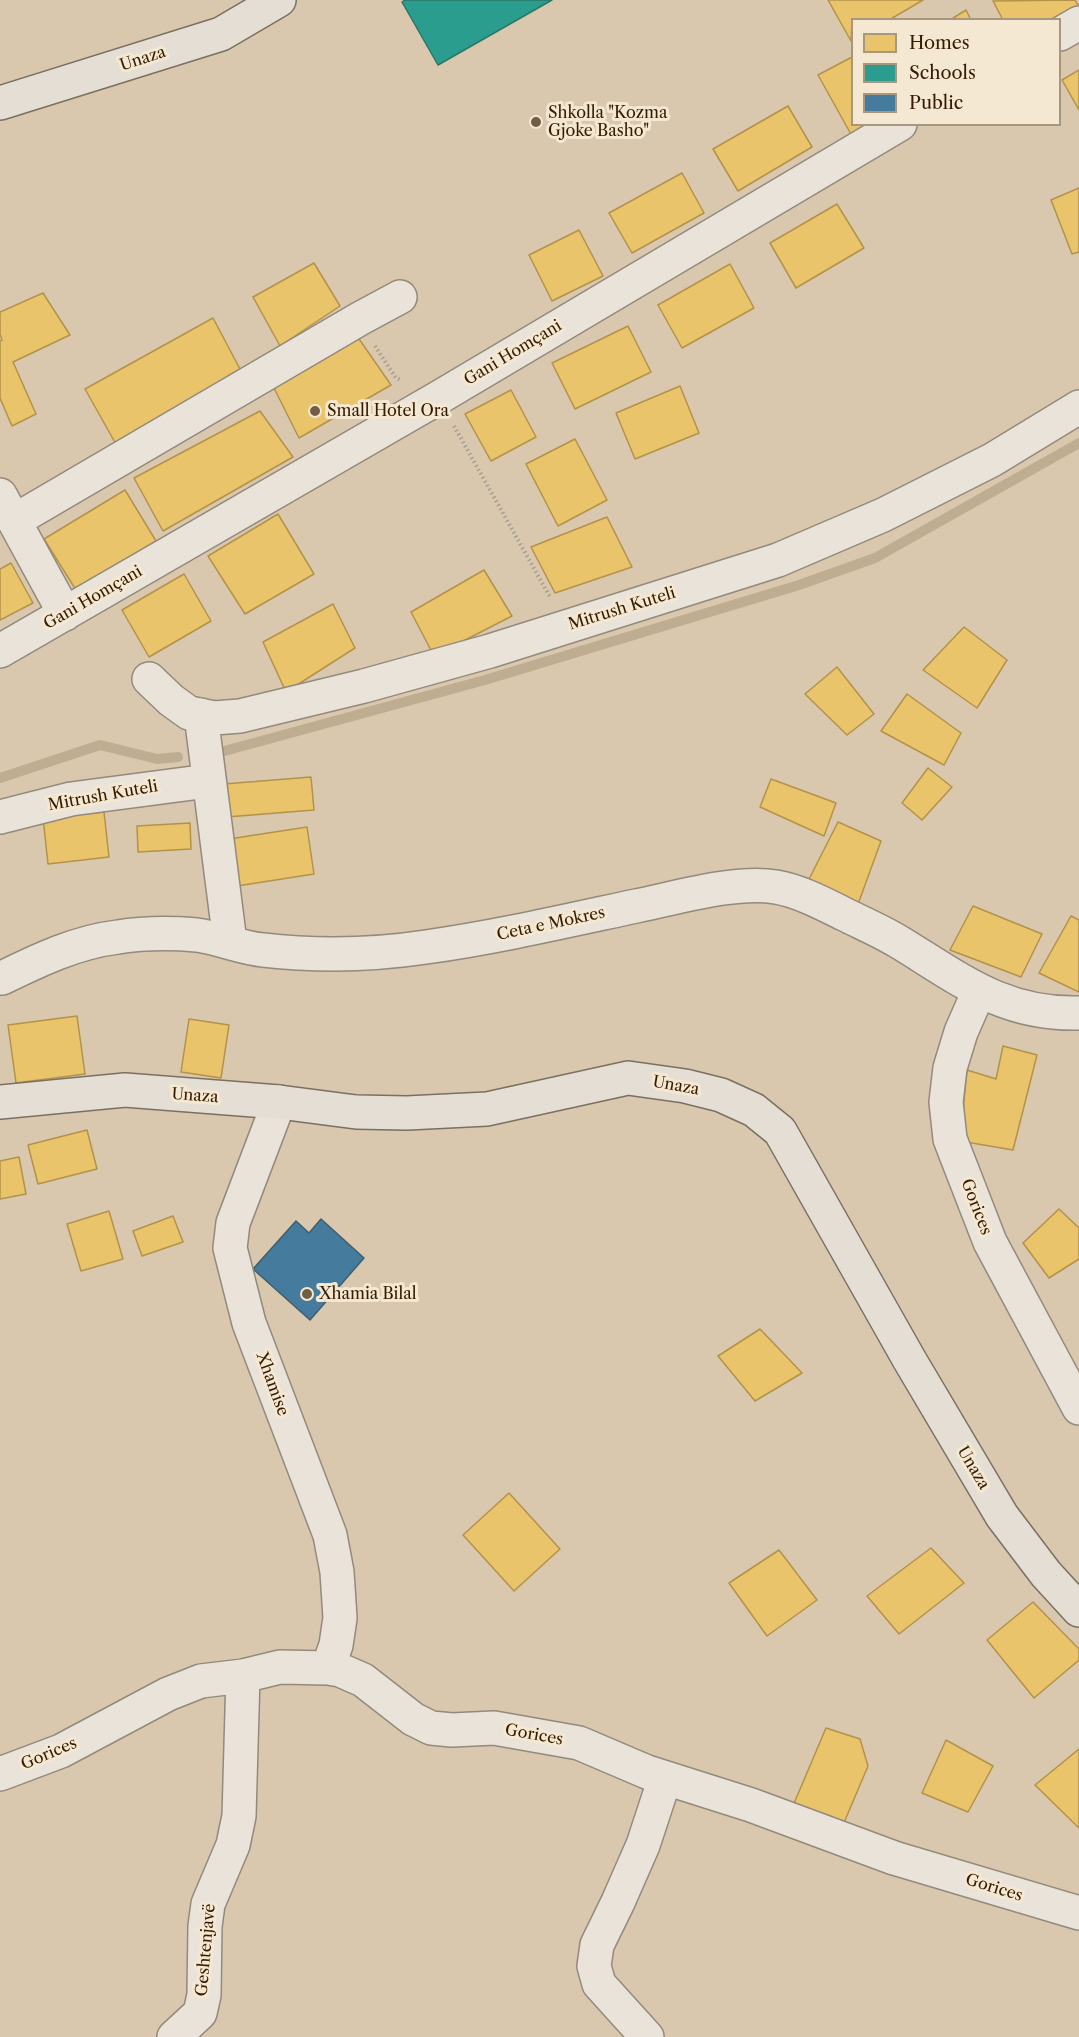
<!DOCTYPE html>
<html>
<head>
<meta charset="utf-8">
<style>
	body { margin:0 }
	#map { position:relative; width:1079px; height:2037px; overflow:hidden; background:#e3d8c6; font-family:"Libre Caslon Text",serif }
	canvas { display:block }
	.legend { position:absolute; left:851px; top:18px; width:210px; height:108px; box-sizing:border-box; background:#f5e8d2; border:2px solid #a8967e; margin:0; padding:8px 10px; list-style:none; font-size:18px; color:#351c00 }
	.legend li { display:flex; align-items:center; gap:12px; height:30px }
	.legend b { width:30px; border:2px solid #a8967e }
</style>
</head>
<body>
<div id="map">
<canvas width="1079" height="2037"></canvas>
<ul class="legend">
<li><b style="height:16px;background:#e9c46a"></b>Homes</li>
<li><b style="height:16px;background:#2a9d8f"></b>Schools</li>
<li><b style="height:16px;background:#457b9d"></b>Public</li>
</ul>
</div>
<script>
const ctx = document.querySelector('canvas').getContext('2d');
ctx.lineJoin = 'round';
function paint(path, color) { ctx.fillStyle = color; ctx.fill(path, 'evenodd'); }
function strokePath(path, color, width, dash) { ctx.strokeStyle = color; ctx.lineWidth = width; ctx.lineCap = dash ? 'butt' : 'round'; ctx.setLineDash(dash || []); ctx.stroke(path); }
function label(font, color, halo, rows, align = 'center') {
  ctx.font = font + ' "Libre Caslon Text",serif'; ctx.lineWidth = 6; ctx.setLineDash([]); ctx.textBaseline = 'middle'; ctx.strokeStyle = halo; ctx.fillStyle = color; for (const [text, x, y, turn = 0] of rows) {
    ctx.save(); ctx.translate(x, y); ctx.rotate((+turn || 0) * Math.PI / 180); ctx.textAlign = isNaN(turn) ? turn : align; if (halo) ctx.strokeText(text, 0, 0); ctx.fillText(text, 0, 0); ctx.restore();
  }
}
paint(new Path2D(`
	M0 0H1079V2037H0ZM852 20H1060V124H852Z`), '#d9c8ae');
const homes = new Path2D(`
	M828 0H923L889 20H852L851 41Z
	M1075 0 1079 7 1059 20H1003L993 1Z
	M966 10 971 20H950Z
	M852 57V124H873L852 136 818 75Z
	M1079 70V110L1062 80Z
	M788 106 812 147 738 191 713 149Z
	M682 173 704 213 632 253 609 213Z
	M1079 188V252L1072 254 1051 200Z
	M837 204 864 248 796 288 770 243Z
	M579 230 603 276 552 301 529 255Z
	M314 263 340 306 280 346 253 297Z
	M730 264 754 308 682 348 658 305Z
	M43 293 70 335 13 362 36 414 12 426 0 398V341L2 340 0 334V312Z
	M213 318 240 369 117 446 85 389Z
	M628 326 651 372 575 409 552 363Z
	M357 336 391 385 299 438 272 384Z
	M680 386 699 433 635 459 616 413Z
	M511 390 536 437 491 461 465 414Z
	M260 411 293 457 163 531 134 478Z
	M575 439 607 500 558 526 526 464Z
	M125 490 156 541 76 590 44 539Z
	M278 514 314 574 245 614 208 556Z
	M607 517 632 567 555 593 531 547Z
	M11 563 33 603 0 620V569Z
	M484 570 512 616 434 656 411 612Z
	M184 574 211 621 149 657 122 610Z
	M333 604 355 648 286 692 263 642Z
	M964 627 1007 660 977 708 923 670Z
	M837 667 874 714 847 735 805 694Z
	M907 694 961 733 944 765 881 731Z
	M928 768 952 787 922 820 902 803Z
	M311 777 314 810 227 817 224 784Z
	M771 779 836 803 824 836 760 807Z
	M104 812 109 857 48 864 43 818Z
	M838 822 881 841 857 907 807 883Z
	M190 823 191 849 138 852 137 826Z
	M307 827 314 874 237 886 229 839Z
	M973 906 1042 934 1021 977 950 950Z
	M1071 916 1079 920V992L1039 973Z
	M77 1016 85 1074 16 1083 8 1025Z
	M189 1019 229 1025 221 1078 181 1072Z
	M1003 1046 1037 1055 1013 1150 960 1141 967 1070 996 1079Z
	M87 1130 97 1169 38 1184 28 1145Z
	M19 1157 26 1194 0 1199V1161Z
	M1059 1209 1079 1228V1259L1049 1278 1023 1243Z
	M109 1211 123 1259 81 1271 67 1224Z
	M173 1216 183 1242 142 1256 133 1231Z
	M760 1329 802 1373 755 1401 718 1356Z
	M509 1493 560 1549 514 1591 463 1535Z
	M931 1548 964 1583 899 1634 867 1596Z
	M779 1550 817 1600 767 1636 729 1583Z
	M1033 1602 1079 1649V1660L1034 1698 987 1640Z
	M826 1728 860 1739 868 1766 843 1825 792 1808Z
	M946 1740 993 1766 968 1812 922 1793Z
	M1079 1749V1828L1035 1785Z`);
paint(homes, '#e9c46a');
strokePath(homes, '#b3924a', 1.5);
const schools = new Path2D(`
	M405 0H552L438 65 402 2Z`);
paint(schools, '#2a9d8f');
strokePath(schools, '#2d7664', 1.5);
const public = new Path2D(`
	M321 1219 364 1258 310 1320 253 1269 296 1221 309 1233Z`);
paint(public, '#457b9d');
strokePath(public, '#405e6e', 1.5);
strokePath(new Path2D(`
	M217 753 485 680 799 585 875 558 1079 443
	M0 778 100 745 157 759 178 757`), '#bfad91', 10);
const minor = new Path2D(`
	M1060 34 1079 23
	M0 495 65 614
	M14 521 361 318 400 297
	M0 651 438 398 900 124
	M149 679 171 700 189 713 214 718 240 716 364 686 490 651 778 560 883 515 992 460 1079 407
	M201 715 230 942
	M0 817 71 799 208 781
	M2 978C39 960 76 942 118 937 143 933 172 933 197 935 219 938 241 948 263 950 316 956 373 955 426 947 497 937 566 921 636 906 676 898 736 880 776 887 799 891 822 903 844 914 862 923 881 931 899 942 960 979 1003 1015 1079 1013
	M979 991 961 1032 950 1068 946 1102 950 1139 990 1242 1079 1408
	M279 1102 233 1223 230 1248 249 1323 330 1535 337 1572 340 1618 336 1645 328 1668
	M0 1774 61 1751 168 1694 201 1681 243 1676 280 1667 328 1668 340 1670 363 1680 413 1719 431 1728 452 1730 494 1728 579 1743 647 1772 751 1805 894 1858 1079 1913
	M174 2037 200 2013 204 1995 205 1926 208 1904 233 1845 239 1816 243 1676
	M647 2037 599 1984 594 1966 597 1945 618 1902 643 1845 665 1778`);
const major = new Path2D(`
	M0 103 221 34 279 0
	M0 1102 125 1090 279 1102 356 1112 407 1113 487 1109 628 1078 685 1086 721 1095 754 1110 780 1131 909 1359 1002 1516 1046 1574 1079 1610`);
strokePath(minor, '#938a7c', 36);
strokePath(major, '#7a7062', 36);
strokePath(new Path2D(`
	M375 346 396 378 401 380
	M454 426 550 597`), '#a59e95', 4, [1.5, 3]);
strokePath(minor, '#e9e3da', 33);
strokePath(major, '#e5ded4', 33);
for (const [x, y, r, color] of [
	[536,122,6,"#725e45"],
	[315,411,6,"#725e45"],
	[307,1294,6,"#725e45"]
]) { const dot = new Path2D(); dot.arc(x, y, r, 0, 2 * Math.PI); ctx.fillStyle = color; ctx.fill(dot); strokePath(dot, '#f5e8d2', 2); }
label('16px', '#351c00', '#f5e8d2', [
	["Unaza",143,59,-18],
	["Gani Homçani",513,353,-31],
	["Gani Homçani",93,598,-30],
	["Mitrush Kuteli",622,609,-17],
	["Mitrush Kuteli",103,796,-10],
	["Ceta e Mokres",551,924,-12],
	["Unaza",676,1086,10],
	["Unaza",195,1096,4],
	["Gorices",976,1207,69],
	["Xhamise",272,1384,70],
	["Unaza",973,1468,59],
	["Gorices",534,1735,10],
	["Gorices",49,1754,-23],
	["Gorices",994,1888,17],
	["Geshtenjavë",206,1950,-85]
]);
label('16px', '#351c00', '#f5e8d2', [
	["Shkolla \"Kozma",548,113],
	["Gjoke Basho\"",548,131],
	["Small Hotel Ora",327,411],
	["Xhamia Bilal",319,1294]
], 'left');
</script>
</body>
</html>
